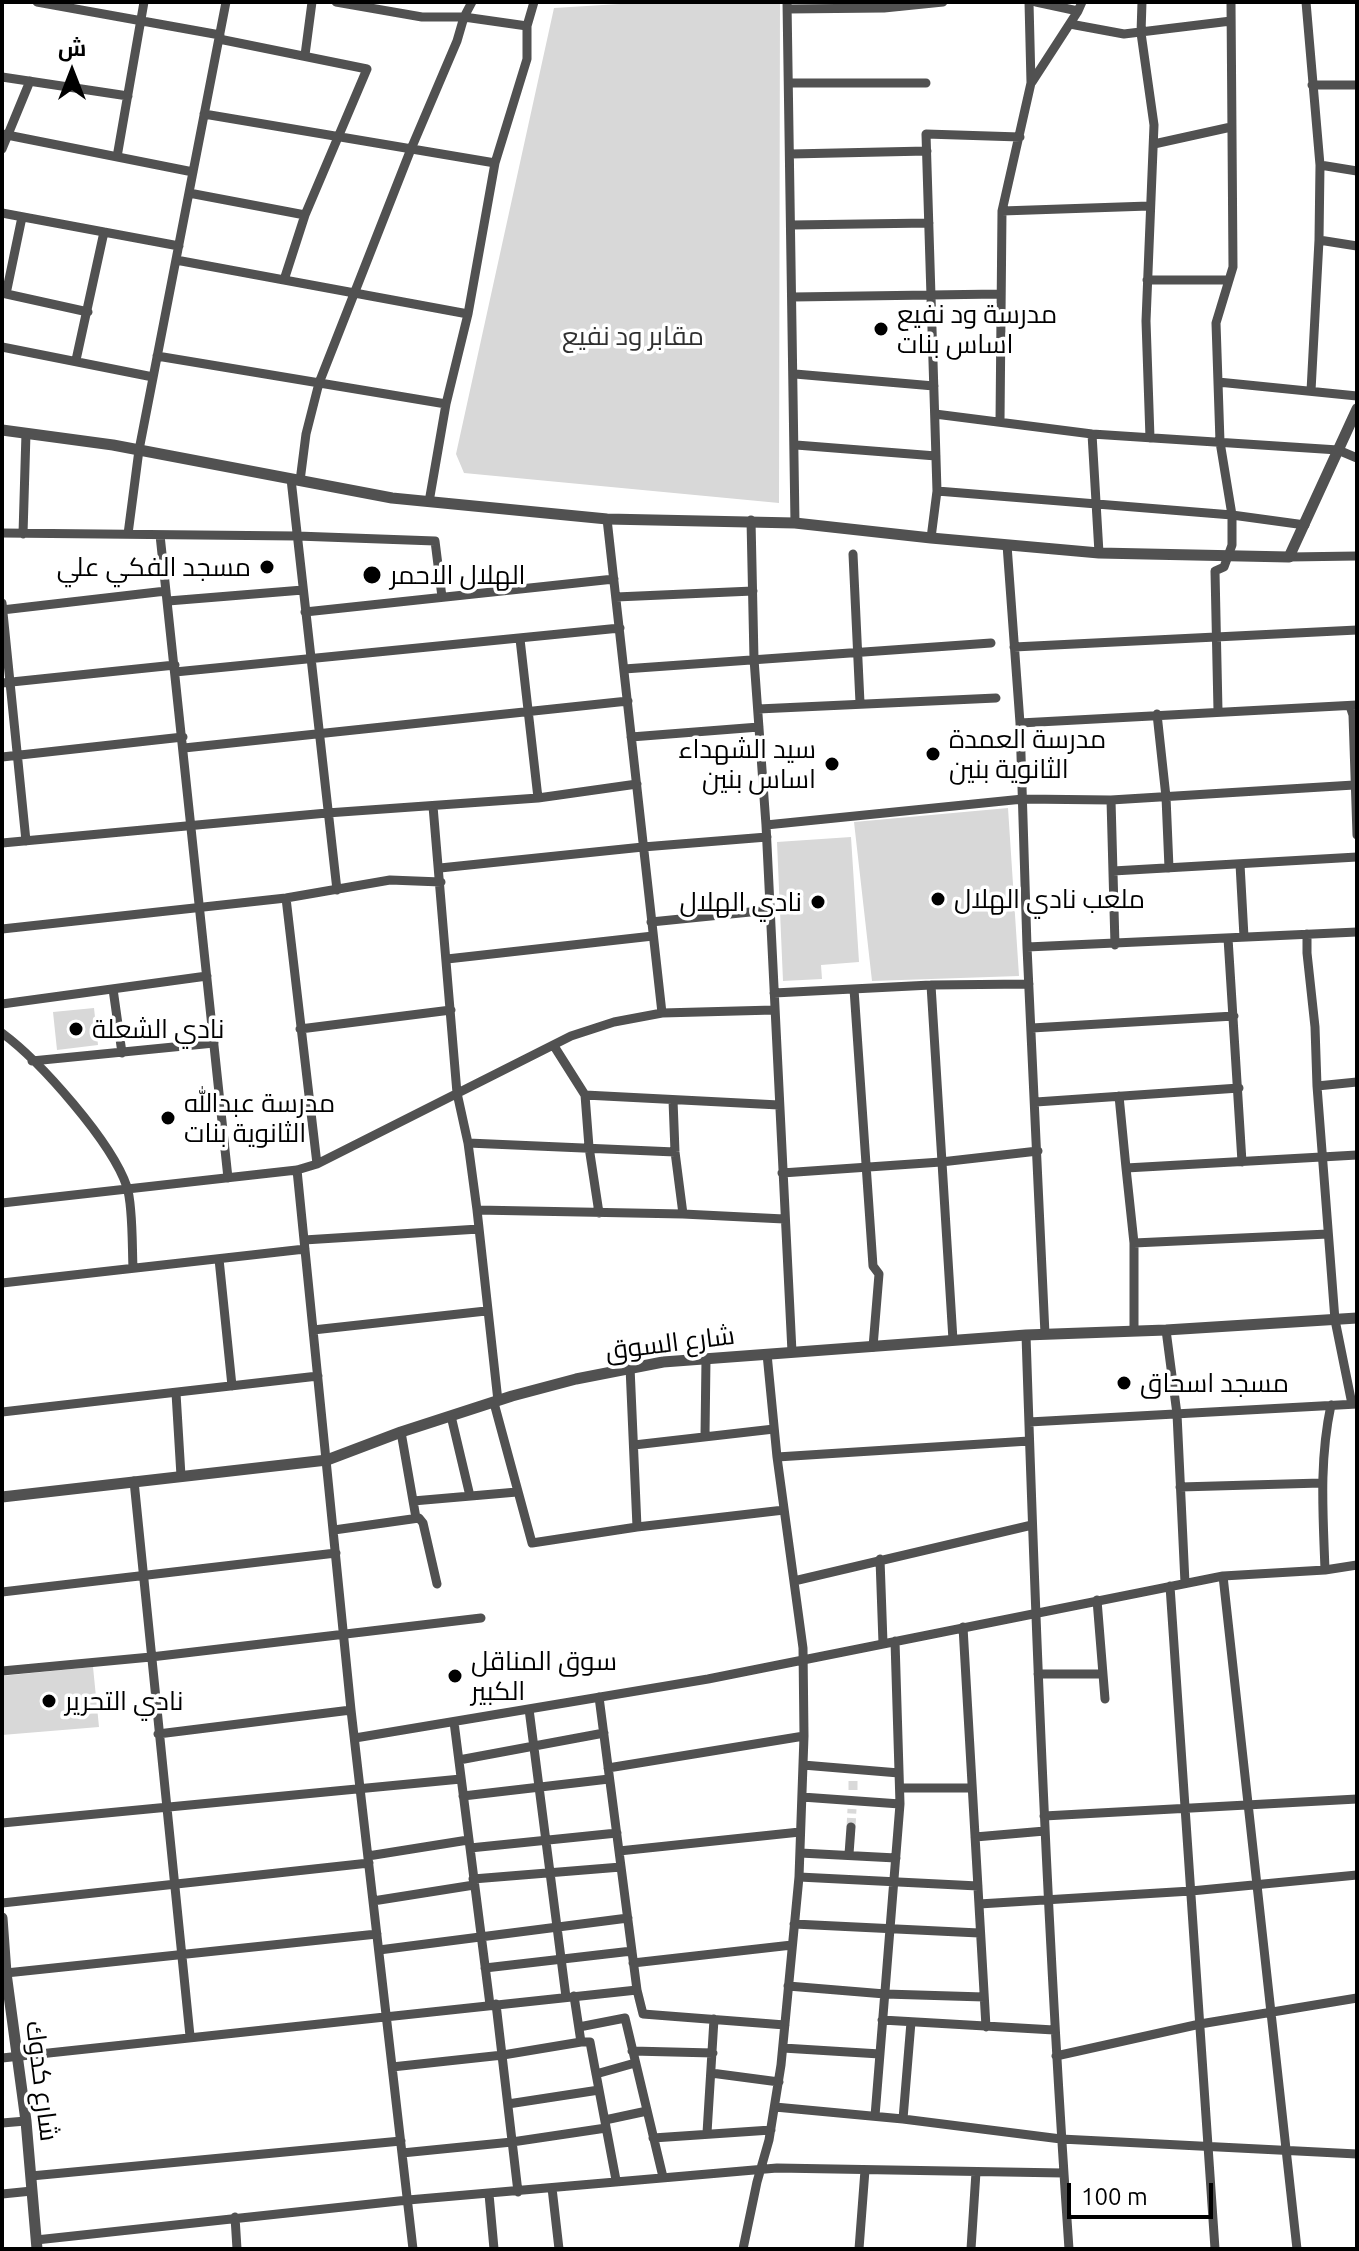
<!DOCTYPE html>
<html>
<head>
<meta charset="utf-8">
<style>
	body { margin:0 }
	#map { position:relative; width:1359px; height:2251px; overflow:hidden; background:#fff; font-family:Ubuntu,Cairo,sans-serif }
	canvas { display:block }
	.frame { position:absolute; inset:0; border:4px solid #000; pointer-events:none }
	.north { position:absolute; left:32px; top:32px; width:80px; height:80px; -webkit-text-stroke:6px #fff; paint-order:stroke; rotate:0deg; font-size:22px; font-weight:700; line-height:32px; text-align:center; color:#000 }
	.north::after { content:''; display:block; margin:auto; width:28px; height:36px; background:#000; clip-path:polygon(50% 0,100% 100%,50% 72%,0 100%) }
	.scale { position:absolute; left:1067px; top:2183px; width:146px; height:36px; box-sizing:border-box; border:4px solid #000; border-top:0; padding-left:10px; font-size:24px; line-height:28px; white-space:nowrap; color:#000; -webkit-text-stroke:6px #fff; paint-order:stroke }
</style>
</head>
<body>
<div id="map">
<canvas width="1359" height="2251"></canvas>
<div class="frame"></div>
<div class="north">ش</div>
<div class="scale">100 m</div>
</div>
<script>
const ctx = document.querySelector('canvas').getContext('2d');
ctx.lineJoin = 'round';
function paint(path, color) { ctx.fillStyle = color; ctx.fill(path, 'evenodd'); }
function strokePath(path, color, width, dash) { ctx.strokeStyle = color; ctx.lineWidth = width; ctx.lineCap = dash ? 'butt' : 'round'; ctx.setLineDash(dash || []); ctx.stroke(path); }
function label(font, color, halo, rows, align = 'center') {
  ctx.font = font + ' Ubuntu,Cairo,sans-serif'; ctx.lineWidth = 7; ctx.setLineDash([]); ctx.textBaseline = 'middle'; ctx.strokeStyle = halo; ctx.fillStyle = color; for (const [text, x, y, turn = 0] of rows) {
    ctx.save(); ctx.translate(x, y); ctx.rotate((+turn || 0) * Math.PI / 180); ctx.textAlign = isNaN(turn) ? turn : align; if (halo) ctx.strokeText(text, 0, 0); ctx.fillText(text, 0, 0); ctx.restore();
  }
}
paint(new Path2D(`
	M652 2H780L779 503 464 473 456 454 554 8Z
	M1008 808 1019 976 872 981 854 822Z
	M851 837 859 962 821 965 822 979 783 981 777 842Z
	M94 1008 98 1045 57 1050 53 1012Z
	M93 1667 99 1727 2 1735V1676Z`), '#d8d8d8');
strokePath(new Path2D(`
	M853 1790V1779
	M851 1827 852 1809`), '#d9d9d9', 9, [9, 4.5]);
strokePath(new Path2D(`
	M37 2 220 35
	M336 2 422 17H464L472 2
	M787 2 795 523
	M1036 2 1078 11 1082 2
	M1142 2 1141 33 1154 125 1146 321 1150 438
	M1306 2 1320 165 1319 240 1311 391
	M788 9 884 8 943 2
	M1070 24 1124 34 1231 21
	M219 39 367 69 305 215 284 280
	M305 55 312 2
	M2 77 128 96
	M1032 82 1078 11
	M789 83H926
	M1312 85H1357
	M204 114 495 163
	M2 134 193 172
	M1154 144 1231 127
	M2 149 30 81
	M791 154 927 151
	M117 157 144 2
	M1320 165 1357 171
	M189 193 305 215
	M1002 211 1149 206
	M2 213 179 246
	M792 225 929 223
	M1319 240 1357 246
	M176 260 468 314
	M1147 280H1229
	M2 293 88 312
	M6 294 22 217
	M793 297 999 294
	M2 347 153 377
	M157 356 446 404
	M76 360 104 232
	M795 374 934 386
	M1218 382 1357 396
	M935 414 1092 434 1338 450 1357 458
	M1000 422 1002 211 1031 83 1029 2
	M1092 434 1099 553
	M796 445 936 456
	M291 479 337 890
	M300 481 306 434 319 383 411 149 457 41 464 17 527 26
	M937 491 1232 515 1305 525
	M429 502 446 404 468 314 495 163 527 59V26L534 2
	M607 519 662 1013
	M751 520 754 659 766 825 792 1352
	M2 533 297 536 435 541 442 597
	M23 534 26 433
	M128 534 139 450 226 2
	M160 535 228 1178
	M931 538 937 491 926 134 1020 137
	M1007 545 1020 723 1027 947 1045 1334
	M853 554 860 703
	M1289 557 1357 556
	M616 597 753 591
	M168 601 303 590
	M2 603 26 841
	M2 610 166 591
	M305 612 614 579
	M520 639 538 798
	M1014 647 1357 630
	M624 669 991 643
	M175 672 620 628
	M2 683 175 665
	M1350 706 1353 715 1357 835
	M758 709 996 698
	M1218 711 1215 571 1224 567 1232 545V515L1220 442 1216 323 1233 267 1231 2
	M1157 714 1166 797 1169 868
	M1020 723 1357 705
	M631 737 759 727
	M184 748 628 701
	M2 757 183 737
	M1111 800 1115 945
	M433 806 457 1093 468 1143 477 1210 498 1401
	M766 825 1023 799 1111 800 1354 785
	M2 843 327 813 538 798 637 784
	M1240 864 1244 937
	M440 868 643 847 767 837
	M1113 871 1357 857
	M286 898 317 1164
	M651 922 770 910
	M2 929 286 898 390 880 441 882
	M1307 934V953L1315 1027 1317 1086
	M1228 938 1242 1162
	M1027 947 1357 932
	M447 959 653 936
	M931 985 953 1340
	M113 989 122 1053
	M854 989 873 1266 879 1274 873 1347
	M774 993 931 985 1029 984
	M2 1004 207 976
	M1032 1028 1234 1016
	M300 1029 451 1010
	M2 1033C40 1061 112 1142 127 1187 133 1206 132 1247 133 1268
	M554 1046 585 1095 589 1147 599 1213
	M32 1061 214 1043
	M585 1095 779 1105
	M1119 1096 1126 1168
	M673 1100 675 1152 683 1214
	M1036 1102 1239 1088
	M468 1143 675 1152
	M297 1170 351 1710 413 2249
	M782 1173 941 1162 1038 1151
	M2 1203 297 1170 317 1164 571 1036 614 1022 662 1013 774 1010
	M477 1210 683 1214 784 1219
	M304 1240 479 1229
	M1134 1243 1328 1234
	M219 1259 232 1386
	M2 1283 305 1249
	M313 1330 486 1311
	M1134 1330V1243L1126 1168 1357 1155
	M1166 1330 1177 1414 1185 1583
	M1026 1335C1036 1640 1048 1945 1069 2249
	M630 1367 637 1527 784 1510
	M176 1393 181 1476
	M494 1403 532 1543 637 1527
	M1352 1404 1335 1320 1317 1086 1357 1082
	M2 1412 318 1376
	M451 1416 470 1496
	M1029 1422 1357 1404
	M401 1432 416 1518
	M705 1435 706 1359
	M634 1445 774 1429
	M777 1457 1029 1441
	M134 1481 190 2036
	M1180 1487 1321 1483
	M413 1501 517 1492
	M334 1530 419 1518 423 1523 437 1584
	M880 1559 883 1643
	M1325 1570C1323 1514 1319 1461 1331 1405
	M1223 1576 1297 2249
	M794 1581 1032 1525
	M1170 1586 1215 2249
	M2 1592 336 1553
	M1097 1600 1105 1699
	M963 1627 986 2027
	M2 1671 151 1657 481 1618
	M1038 1674H1103
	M599 1697 637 1990 643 2014 785 2025
	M529 1709 566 1997
	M454 1722 490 2005
	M158 1734 351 1710
	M355 1738 708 1679 1223 1576 1325 1570 1357 1565
	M459 1760 604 1733
	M803 1765 899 1773
	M608 1768 804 1736
	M900 1788H972
	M463 1796 609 1779
	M802 1797 900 1804
	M1044 1816 1357 1799
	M2 1823 461 1779
	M975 1837 1045 1831
	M470 1848 617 1833
	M619 1851 800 1832
	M800 1853 896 1858
	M849 1854 851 1827
	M368 1856 468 1840
	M799 1877 978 1886
	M473 1879 621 1867
	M373 1901 474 1885
	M2 1903 369 1863
	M979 1904 1191 1891 1357 1875
	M794 1924 979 1933
	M379 1950 628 1918
	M633 1963 792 1945
	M485 1968 632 1951
	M6 1973 377 1934
	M788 1986 885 1994 984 1997
	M574 1996 581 2042H590L616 2180
	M496 2004 518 2192
	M882 2020 1054 2030
	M579 2027 625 2018 663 2177
	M783 2048 880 2054
	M632 2051 713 2053
	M1056 2056 1200 2024 1357 1998
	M2 2058 637 1990
	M392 2067 503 2055 581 2042
	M711 2073 779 2082
	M596 2074 635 2063
	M508 2104 599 2090
	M775 2107 903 2119 1061 2139 1357 2154
	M875 2116 900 1804 895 1641
	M903 2119 911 2022
	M605 2120 647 2111
	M2 2123 26 2121
	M707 2133 714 2019
	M653 2138 771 2130
	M402 2153 512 2142 606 2128
	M31 2176 401 2141
	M552 2188 559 2249
	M2 2194 32 2191
	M489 2194 494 2249
	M235 2217 237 2249
	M36 2240 408 2200 777 2168 1063 2173
	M743 2249 757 2182 769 2140 781 2065 799 1877 804 1736 803 1648 777 1457 767 1354
	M859 2249 865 2170
	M971 2249 976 2172`), '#515151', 9);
strokePath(new Path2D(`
	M2 430 113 445 392 498 607 519 795 523 931 538 1099 553 1289 557 1357 409
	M2 1497 327 1460 401 1432 512 1396 576 1379 663 1362 1026 1335 1166 1330 1357 1318
	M2 1918 6 1973 26 2121 37 2249`), '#515151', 11);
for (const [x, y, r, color] of [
	[881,329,8,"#000"],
	[267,567,8,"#000"],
	[372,575,10,"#000"],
	[933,754,8,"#000"],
	[832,764,8,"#000"],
	[938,899,8,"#000"],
	[818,902,8,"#000"],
	[76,1029,8,"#000"],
	[168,1118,8,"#000"],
	[1124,1383,8,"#000"],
	[455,1676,8,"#000"],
	[49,1701,8,"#000"]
]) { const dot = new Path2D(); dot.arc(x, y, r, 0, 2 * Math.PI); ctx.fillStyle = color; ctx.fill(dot); strokePath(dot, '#fff', 3); }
label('26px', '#000', '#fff', [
	["مدرسة ود نفيع",897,314],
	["اساس بنات",897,344],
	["مسجد الفكي علي",251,567,"right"],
	["الهلال الاحمر",390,575],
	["مدرسة العمدة",949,739],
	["الثانوية بنين",949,769],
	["سيد الشهداء",816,749,"right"],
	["اساس بنين",816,779,"right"],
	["ملعب نادي الهلال",954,899],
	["نادي الهلال",802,902,"right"],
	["نادي الشعلة",92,1029],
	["مدرسة عبدالله",184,1103],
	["الثانوية بنات",184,1133],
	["مسجد اسحاق",1140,1383],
	["سوق المناقل",471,1661],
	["الكبير",471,1691],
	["نادي التحرير",65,1701]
], 'left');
label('26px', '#2f2f2f', '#fff', [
	["مقابر ود نفيع",633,336]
]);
label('26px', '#000', '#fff', [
	["شارع السوق",670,1343,-7],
	["شارع كدوك",42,2081,83]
]);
</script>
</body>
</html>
